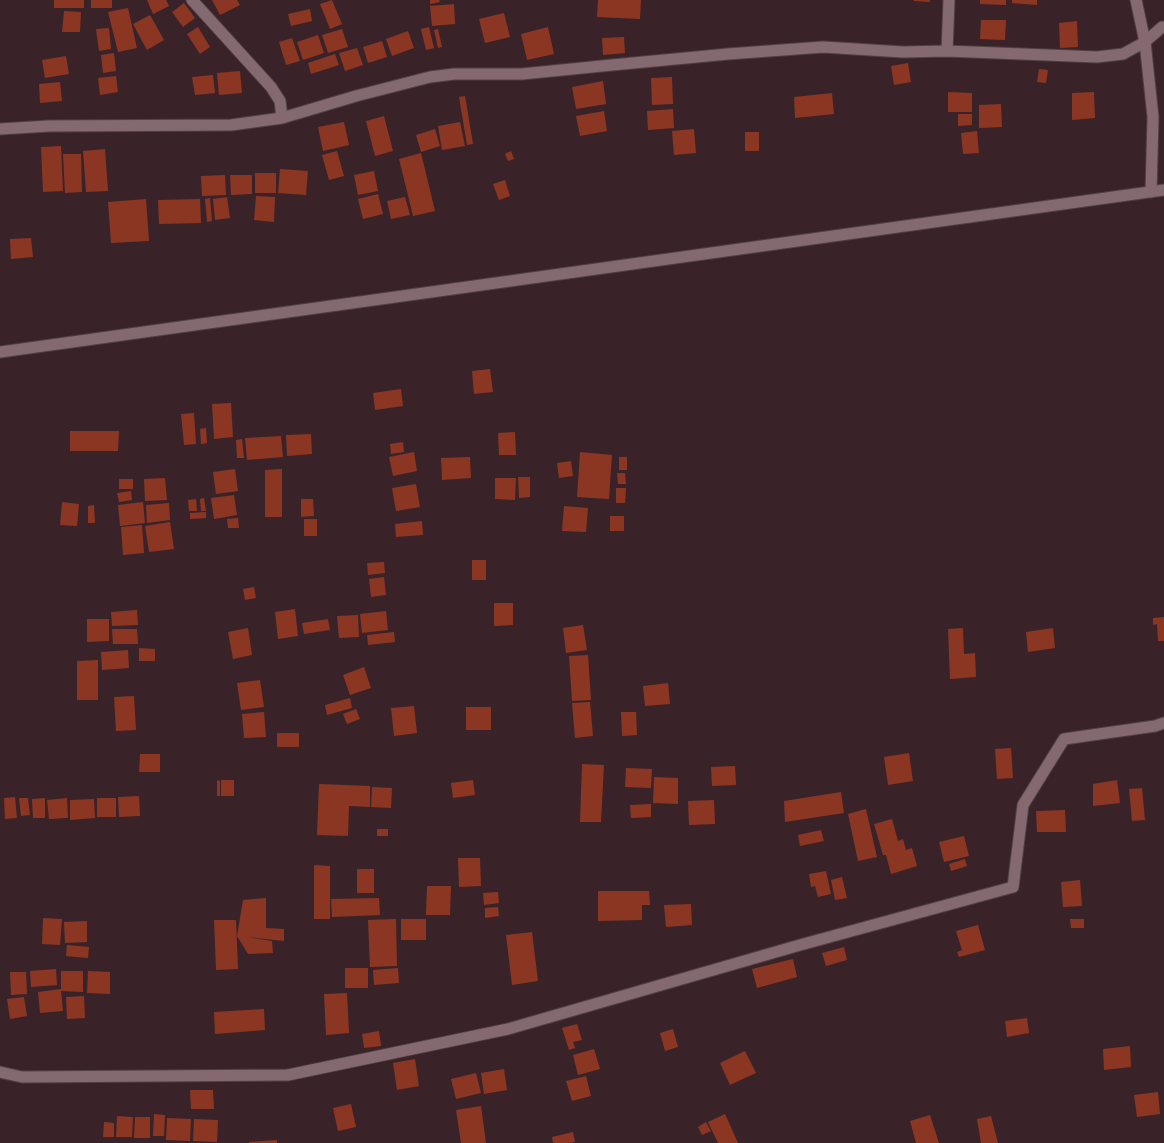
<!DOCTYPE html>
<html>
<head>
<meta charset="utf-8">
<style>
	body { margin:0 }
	canvas { display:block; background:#392328 }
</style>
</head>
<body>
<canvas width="1164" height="1143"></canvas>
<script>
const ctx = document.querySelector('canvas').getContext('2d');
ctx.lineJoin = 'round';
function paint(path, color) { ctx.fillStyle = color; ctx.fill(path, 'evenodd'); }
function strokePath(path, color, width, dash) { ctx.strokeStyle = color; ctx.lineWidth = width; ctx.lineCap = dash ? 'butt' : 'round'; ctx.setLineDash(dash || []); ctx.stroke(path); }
paint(new Path2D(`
	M54 0H84V8H54Z
	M91 0H112V8H91Z
	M147 0H166L169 6 153 14Z
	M212 0H237L240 5 220 15Z
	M332 0 342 24 330 29 320 4Z
	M430 0H439L440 2 430 4Z
	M598 0H641L640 19 597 17Z
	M914 0H930V2L914 1Z
	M980 0H1006V5L980 4Z
	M1012 0H1037V5L1012 3Z
	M184 3 195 18 183 27 172 12Z
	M454 4 455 24 432 26 430 6Z
	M128 8 137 48 118 52 108 12Z
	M310 9 312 21 291 26 288 14Z
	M64 11 81 12 80 32H62Z
	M504 13 510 37 485 43 479 19Z
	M150 15 164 40 147 50 133 24Z
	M981 20H1006L1005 40 980 39Z
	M1077 21 1078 47 1060 48 1059 23Z
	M198 27 210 47 200 54 187 34Z
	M429 27 434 48 426 50 421 29Z
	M548 27 554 54 527 60 521 34Z
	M109 28 111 49 99 51 96 29Z
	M342 29 348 47 328 53 322 35Z
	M438 29 442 47 438 48 434 30Z
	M408 31 414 48 392 56 386 39Z
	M318 35 324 53 303 60 297 42Z
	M624 37 625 53 603 55 602 38Z
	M292 38 300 61 286 65 279 42Z
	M382 41 387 57 368 63 363 47Z
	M357 48 363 65 345 71 339 53Z
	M114 53 116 71 103 73 101 55Z
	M335 54 339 65 311 74 308 63Z
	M66 56 69 74 45 78 42 60Z
	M908 63 911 82 894 85 891 66Z
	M1039 69 1048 70 1046 83 1037 82Z
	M240 71 242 93 219 95 217 73Z
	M213 75 215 93 195 95 192 77Z
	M116 76 118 92 100 95 98 78Z
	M672 77 673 104 652 105 651 78Z
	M603 81 606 104 576 109 572 87Z
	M60 82 62 101 40 103 39 84Z
	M948 92 972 93V112H948Z
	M1094 92 1095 118 1072 120V93Z
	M832 93 834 114 795 118 794 97Z
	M465 96 473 144 467 145 459 97Z
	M1001 104 1002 127 979 128V105Z
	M673 109 674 128 648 130 647 111Z
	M604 111 607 131 580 136 576 116Z
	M958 114H972V125L958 126Z
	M384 116 393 151 375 156 366 121Z
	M344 122 349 145 323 151 318 127Z
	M460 122 465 146 442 150 438 126Z
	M435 129 440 146 421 152 416 135Z
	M694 129 696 153 674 155 672 131Z
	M977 131 979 153 963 154 961 133Z
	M745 132H759V151H745Z
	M61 146 63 191 43 192 41 147Z
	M105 149 108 191 86 192 83 151Z
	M337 151 344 176 329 180 322 155Z
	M511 151 514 159 508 161 505 154Z
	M421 153 435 211 413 216 399 159Z
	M63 154H81L82 192 65 193Z
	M280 169 308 171 306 195 278 193Z
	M374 171 378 191 358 195 354 175Z
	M255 173H276V193H255Z
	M225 175 226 195 202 196 201 176Z
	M230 175H252V194L231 195Z
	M505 180 510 196 499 200 493 184Z
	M378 194 383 214 363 219 358 199Z
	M256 196 275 197 274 222 254 220Z
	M227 197 230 218 215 220 213 199Z
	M405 197 410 215 391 219 387 201Z
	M210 198 212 221 207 222 205 199Z
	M146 199 149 241 111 243 108 202Z
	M200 199 201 223 159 224 158 200Z
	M31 238 33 257 11 259 10 239Z
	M490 369 493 392 474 394 472 371Z
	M401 389 403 406 375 410 373 393Z
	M231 403 233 437 214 439 212 404Z
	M194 413 196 444 184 445 181 414Z
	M206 428 207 443 201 444 200 429Z
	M70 431H119L118 451H70Z
	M515 432 516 455H499L498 433Z
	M311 434 312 454 287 456 286 435Z
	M281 436 283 457 247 460 245 438Z
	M242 439 244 458H237L236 440Z
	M403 442 404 452 391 454 390 444Z
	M414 452 417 471 393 476 389 457Z
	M580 452 612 455 609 499 577 497Z
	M470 457 471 478 442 480 441 458Z
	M619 457H627V470H619Z
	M571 461 573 476 559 478 557 463Z
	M235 469 238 491 216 494 213 472Z
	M282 469V517H265V470Z
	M617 473H625L626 484H618Z
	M518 477H530V497L519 498Z
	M165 478 167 500 145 501 144 479Z
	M495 478H516L515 500 495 499Z
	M119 479H133V489H119Z
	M416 484 420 507 396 511 392 488Z
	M616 488H626L625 503H616Z
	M131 491 132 500 119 502 117 493Z
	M234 495 237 515 214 519 211 498Z
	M204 498 206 511H201L200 499Z
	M196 499 197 511H189L188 500Z
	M301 499H313L314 516 301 517Z
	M62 502 79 504 77 526 60 525Z
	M143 502 145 523 120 526 118 505Z
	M169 503 170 520 147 523 146 505Z
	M94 505 95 523H88V506Z
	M564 506 588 508 586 532 562 531Z
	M206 512V518L190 519V513Z
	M610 516H624V531H610Z
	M238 518 239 528H228L227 519Z
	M304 519H317V536H304Z
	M422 521 423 535 396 537 395 524Z
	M170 522 174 549 149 552 145 526Z
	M142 525 144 553 123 555 121 527Z
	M472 560H486V580H472Z
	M384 562 385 573 368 575 367 563Z
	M384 577 386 595 371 597 369 579Z
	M254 587 256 598 245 600 243 589Z
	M494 603H513V625L494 626Z
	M295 609 298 636 278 639 275 612Z
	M137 610 138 625 112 626 111 612Z
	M386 611 388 630 362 633 360 614Z
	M358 615 359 637 339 638 337 616Z
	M1164 617V641H1158L1157 624 1153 625V618Z
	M87 619H109V641L87 642Z
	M328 619 330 630 304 634 302 623Z
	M583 625 587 650 566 653 563 628Z
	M248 628 252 655 233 659 228 632Z
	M963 628 964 654 975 653 976 677 950 679 948 629Z
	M1053 628 1055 648 1028 652 1026 632Z
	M112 629H137L138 644H113Z
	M394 632 395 642 368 645 367 635Z
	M139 648 155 649V661H139Z
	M128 650 129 668 102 670 101 652Z
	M588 655 591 700 572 701 569 656Z
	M98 660V700H77V661Z
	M364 667 371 688 350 695 343 675Z
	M260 680 264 707 241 710 237 683Z
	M668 683 670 704 645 706 643 686Z
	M134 696 136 730 116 731 114 697Z
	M350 698 352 708 327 715 325 705Z
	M590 702 593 736 575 738 572 703Z
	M414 706 417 733 394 736 391 708Z
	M466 707H491V730H466Z
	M356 709 360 719 347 724 343 714Z
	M264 712 266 737 244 738 242 714Z
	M621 712H636L637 735 622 736Z
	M277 733H299V747H277Z
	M1011 748 1013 778 997 779 995 749Z
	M909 753 913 781 888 785 884 757Z
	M140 754H160V772H139Z
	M582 764 604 765 601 822H580Z
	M735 766 736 785 712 786 711 767Z
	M626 768 652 769 651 788 625 787Z
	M654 777 678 778V804L653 803Z
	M217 780 220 781V796H217Z
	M221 780H234V796H221Z
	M473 780 475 795 453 798 451 783Z
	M1117 780 1120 803 1093 806V784Z
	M319 784 370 786V807L349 806 348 836 317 835Z
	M372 787 392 788 391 808 371 807Z
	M1142 788 1145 820 1132 821 1129 789Z
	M841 792 844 813 785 822 784 801Z
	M139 796 140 816 119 817 118 797Z
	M15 797 17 818 5 819 4 798Z
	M19 798H28L30 815 21 816Z
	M45 798V818H33L32 799Z
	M67 798 68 818 49 819 47 800Z
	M97 798H116V817H97Z
	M94 799 95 818 70 820V800Z
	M714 800 715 824 689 825 688 801Z
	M651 804V817L631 818 630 805Z
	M866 809 877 857 858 861 848 814Z
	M1065 810 1066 832H1037L1036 811Z
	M892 819 898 841 903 839 906 850 912 848 917 866 891 874 886 855H883L874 824Z
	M377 829H388V836H377Z
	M821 830 824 841 800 846 798 835Z
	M964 836 969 856 944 862 939 842Z
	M458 858H480L481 886 459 887Z
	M965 859 967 866 951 871 949 864Z
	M314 865 330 866V919H314Z
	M357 869H374V893H357Z
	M826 871 831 894 818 897 815 886 811 887 809 874Z
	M842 877 847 898 835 900 831 880Z
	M1080 880 1082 906 1063 907 1061 882Z
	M427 886H451L450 915H426Z
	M598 891H649L650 905H642V920L598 921Z
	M498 892 499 903 484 905 483 893Z
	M266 898V928L284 929V941L247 937 272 941 273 953 248 954 237 936 243 900Z
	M379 898 380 915 332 917 331 899Z
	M691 904 692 925 666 927 664 905Z
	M498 907 499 916 485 918V908Z
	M43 918 62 919 60 945 42 944Z
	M396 919 397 966 370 967 368 920Z
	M401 919H426V940H401Z
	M1070 919H1084V928H1071Z
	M214 920H236L238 969 216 970Z
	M87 921V942L65 943 64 922Z
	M978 925 985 950 959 957 957 952 962 950 956 931Z
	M532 932 538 981 512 985 506 935Z
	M67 945 89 947 88 958 66 956Z
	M844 947 847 960 826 966 822 953Z
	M793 959 797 977 757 988 752 969Z
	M345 968H368V988H345Z
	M398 968 399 983 374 985 373 970Z
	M56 969 57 985 31 987 30 971Z
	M61 971H83V992L61 991 63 1011 40 1013 38 992 61 989Z
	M88 971 110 972V994L87 993Z
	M10 972H26L27 994 11 995Z
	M347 993 349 1033 326 1035 324 994Z
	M84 996 85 1018 67 1019 66 997Z
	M24 997 27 1016 10 1019 7 999Z
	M264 1009 265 1030 215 1034 214 1012Z
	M1027 1018 1029 1033 1007 1037 1005 1021Z
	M577 1024 582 1040 573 1042 575 1048 569 1050 562 1028Z
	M673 1029 678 1047 665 1051 660 1033Z
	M379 1031 381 1046 364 1048 362 1034Z
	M1130 1046 1131 1067 1104 1070 1103 1049Z
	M594 1049 600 1069 578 1075 573 1055Z
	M745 1051 756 1073 730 1085 720 1063Z
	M415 1059 419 1086 397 1090 393 1063Z
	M504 1069 507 1090 484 1094 481 1073Z
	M476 1073 481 1093 456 1099 451 1079Z
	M586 1076 591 1096 572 1101 566 1081Z
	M190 1090H213L214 1109H191Z
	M1158 1092 1160 1114 1137 1117 1134 1095Z
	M351 1104 356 1127 338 1131 333 1108Z
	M481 1106 486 1143H461L456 1110Z
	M154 1114 165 1115 164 1136H153Z
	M725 1114 738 1143H718L708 1122Z
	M930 1115 939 1143H916L910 1121Z
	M117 1116 133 1117 132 1137H116Z
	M991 1116 998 1143H981L977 1119Z
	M135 1117H150V1138H134Z
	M167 1118 191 1119 190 1141 166 1140Z
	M194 1119 218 1120 217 1142 193 1141Z
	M104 1122 114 1123V1137H103Z
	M706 1122 711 1131 702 1135 698 1127Z
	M573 1132 575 1142 570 1143H553L552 1137Z
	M277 1140V1143H249V1142Z`), '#8b3523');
const minor = new Path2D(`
	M192 0 271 87 280 101 282 118
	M947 51 949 0
	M0 129 49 126 231 125 282 118 356 96 430 77 454 74H522L612 65 728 54 823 47 903 52 947 51 1097 57 1123 54 1145 42 1136 0
	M1151 192 1153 117 1145 42 1162 27H1164
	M0 352 1164 190
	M0 1072 22 1077 288 1075 508 1029 800 945 1013 887 1023 805 1064 739 1155 726 1164 723`);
strokePath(minor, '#524044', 13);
strokePath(minor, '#846a70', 11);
</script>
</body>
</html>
